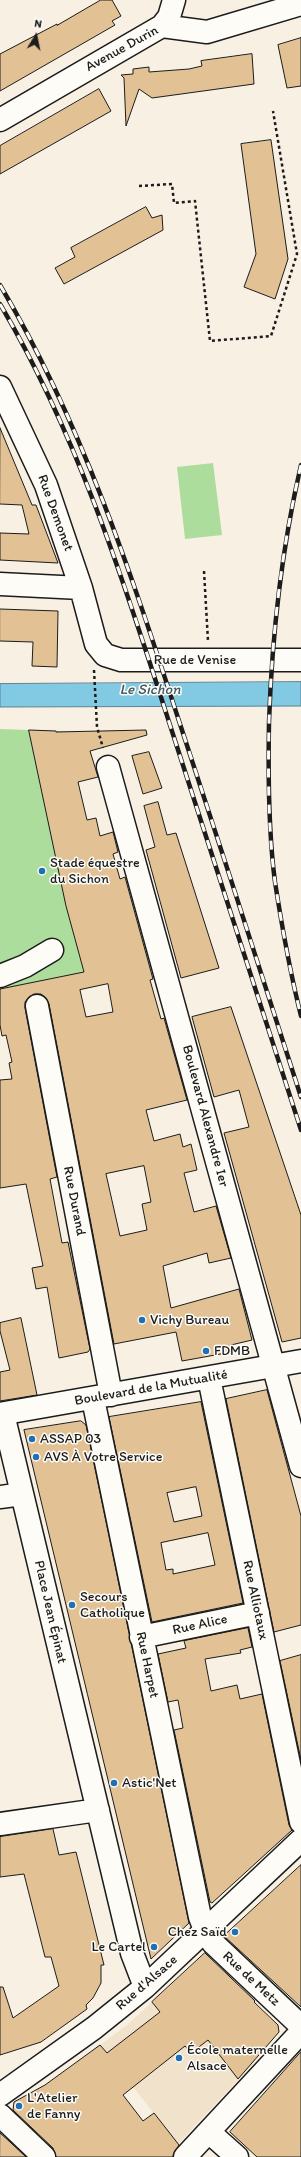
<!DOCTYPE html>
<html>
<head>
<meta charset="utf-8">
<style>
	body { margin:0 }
	#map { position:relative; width:301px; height:2157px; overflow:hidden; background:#f8f0e3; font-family:Itim,sans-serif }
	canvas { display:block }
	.north { position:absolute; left:16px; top:16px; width:40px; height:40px; -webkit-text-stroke:3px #fdfcf7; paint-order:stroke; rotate:10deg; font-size:11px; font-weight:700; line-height:16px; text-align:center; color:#1c1c1c }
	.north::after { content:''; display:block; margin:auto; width:14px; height:18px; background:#1c1c1c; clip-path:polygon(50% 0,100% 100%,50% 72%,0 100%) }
</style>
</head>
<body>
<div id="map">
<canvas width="301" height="2157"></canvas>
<div class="north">N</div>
</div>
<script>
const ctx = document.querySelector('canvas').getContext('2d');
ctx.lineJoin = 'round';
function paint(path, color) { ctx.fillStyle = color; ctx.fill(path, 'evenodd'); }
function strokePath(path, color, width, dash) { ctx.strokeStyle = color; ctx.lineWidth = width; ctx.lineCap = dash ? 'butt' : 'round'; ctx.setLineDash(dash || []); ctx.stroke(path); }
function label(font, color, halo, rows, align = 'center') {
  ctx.font = font + ' Itim,sans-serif'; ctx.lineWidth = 3; ctx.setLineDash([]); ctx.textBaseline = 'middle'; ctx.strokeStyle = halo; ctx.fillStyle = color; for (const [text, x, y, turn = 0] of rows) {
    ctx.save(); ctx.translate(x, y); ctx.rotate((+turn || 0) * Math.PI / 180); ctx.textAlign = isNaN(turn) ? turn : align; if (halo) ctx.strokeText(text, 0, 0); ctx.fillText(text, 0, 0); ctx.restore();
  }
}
paint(new Path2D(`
	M183 1974 253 2064 178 2144 100 2045 127 2025Z`), '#f1e2cc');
paint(new Path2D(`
	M213 463 222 535 185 539 177 467Z
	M0 729 85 732 98 777 42 790 91 899 128 889 151 969 49 996 0 1007Z`), '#addd9d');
const water = new Path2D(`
	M301 682V706L0 707V684Z`);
paint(water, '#82c9e3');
strokePath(water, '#598493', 1);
const building = new Path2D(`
	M101 0H112L121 16 112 21 115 25 0 91V54L57 24V25Z
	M301 38V86L287 88 278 45Z
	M252 54 254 84 152 98 139 89 126 126 124 78 121 75 133 74V69L149 67V72L189 69 202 66 201 61Z
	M99 89 111 111 0 174V146Z
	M271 140 288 259 275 299 244 287 256 254 241 144Z
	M146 207 152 218 162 215 163 230 64 284 55 268 75 257 71 248Z
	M0 428 32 505H36L58 563 0 560V533L29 534 22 505 0 504Z
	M0 609 58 611 57 667 32 666 33 642 0 641Z
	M29 730 56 731V732L146 730 147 735 90 751 98 777 78 782 87 820 96 818 100 836 113 832 118 852 113 854 120 879 125 877 153 979 150 980 161 1019 164 1018 187 1100 146 1110 154 1141 180 1134 183 1147 191 1144 197 1170 184 1173 194 1212 216 1206 231 1258 209 1263 207 1253 163 1266 171 1308 239 1289 252 1340 231 1345 232 1352 182 1361 176 1332 114 1344 49 1004 46 998 41 994H34L29 997 25 1002V1008L57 1177 50 1179 62 1243 68 1242 90 1349 88 1352 59 1358 47 1287 36 1289 32 1268 43 1266 26 1184 0 1188V1080L12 1079 9 1063 12 1062 6 1035 2 1036 0 1025V989L84 972 66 906ZM108 984 113 1012 86 1017 80 990ZM144 1166 151 1202 142 1204 147 1230 120 1236 106 1174Z
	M149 752 162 788 143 794 132 756Z
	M158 802 167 835 176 833 219 968 181 978 146 850 155 847 144 806Z
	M231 1007 301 1215V1338L282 1342 224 1133 249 1127 239 1090 214 1097 192 1017Z
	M21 1318 37 1395 0 1401V1372L10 1370 0 1331V1323Z
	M267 1390 301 1516V1625L274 1632 226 1399Z
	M201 1402 243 1603 152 1622 109 1417ZM196 1487 202 1516 174 1522 167 1493ZM208 1533 215 1565 173 1574V1569L166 1570 161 1543Z
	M81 1421 86 1425 189 1923 151 1959 24 1430Z
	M248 1628 252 1647 240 1650 241 1653 205 1659 211 1691 237 1685 240 1699 262 1694 289 1825 292 1830 212 1903 210 1902 174 1730 183 1728 178 1700 168 1702 158 1654 186 1648 184 1641Z
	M301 1655V1760L280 1661Z
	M53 1829 59 1855 76 1852 104 1965H101V1983L93 1998 86 2005 87 2009 41 2042 0 2055V1987H3L13 2018 59 1986 51 1957H45L24 1874 0 1877V1837Z
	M301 1865V2007L224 1936Z
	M205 1953 255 2001 254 2002 278 2025 279 2032 238 2079 208 2040 191 2053 185 2046 123 2095 143 2121 154 2113 179 2145 173 2157H56L53 2148 13 2110 14 2102 45 2085 100 2045 107 2053 160 2012 152 2002Z
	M301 2052V2157H257L230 2132Z
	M0 2133 10 2142 26 2157H0Z`);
paint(building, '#e2c295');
strokePath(building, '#1c1c1c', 1);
const minor = new Path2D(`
	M162 26 169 17 174 0
	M0 120 162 26 207 32 301 4
	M0 387 46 485 81 588 96 644 105 655 121 660H301
	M0 584 81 588
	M108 767 301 1466
	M0 976 25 966 52 950
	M37 1006 111 1395
	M209 1378 301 1822
	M93 1399 200 1917 205 1930 213 1943 301 2026
	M0 1414 301 1361
	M3 1414 132 1953 145 1987
	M0 1497 22 1494
	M141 1637 258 1613
	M0 1824 98 1810
	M0 2095 94 2028 145 1987 301 1840
	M0 2115 44 2157
	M209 2132 237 2157
	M185 2157 301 2032`);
strokePath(minor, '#1c1c1c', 25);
strokePath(new Path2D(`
	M139 186 172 184 174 203 195 201 210 341 271 336 297 254 273 111
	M204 571 208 641
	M94 670 97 727 103 748`), '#1c1c1c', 2.5, [3, 3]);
strokePath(minor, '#fdfcf7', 22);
const rail = new Path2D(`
	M0 285C82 423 131 573 180 724 221 848 261 973 301 1097
	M0 304C77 434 123 579 169 722 213 858 257 994 301 1130
	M301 465C281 551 272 635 269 722 268 775 268 829 275 882 282 927 290 972 301 1016`);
strokePath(rail, '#1c1c1c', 4.5);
strokePath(rail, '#fdfcf7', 3, [9]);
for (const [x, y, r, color] of [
	[42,871,4,"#1f6fb2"],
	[142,1320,4,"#1f6fb2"],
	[206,1351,4,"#1f6fb2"],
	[32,1439,4,"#1f6fb2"],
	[36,1457,4,"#1f6fb2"],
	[72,1605,4,"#1f6fb2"],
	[114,1783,4,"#1f6fb2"],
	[235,1932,4,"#1f6fb2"],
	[154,1947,4,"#1f6fb2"],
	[179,2058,4,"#1f6fb2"],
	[19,2106,4,"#1f6fb2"]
]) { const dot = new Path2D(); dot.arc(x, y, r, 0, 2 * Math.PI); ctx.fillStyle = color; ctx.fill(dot); strokePath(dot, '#fdfcf7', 1.5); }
label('14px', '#1c1c1c', '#fdfcf7', [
	["Avenue Durin",122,49,-29],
	["Rue Demonet",55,513,70],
	["Rue de Venise",195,660],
	["Boulevard Alexandre Ier",205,1116,75],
	["Rue Durand",74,1201,79],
	["Boulevard de la Mutualité",151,1388,-10],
	["Rue Alliotaux",255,1600,78],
	["Place Jean Épinat",50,1612,77],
	["Rue Alice",200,1625,-12],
	["Rue Harpet",147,1665,78],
	["Rue de Metz",251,1979,43],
	["Rue d'Alsace",147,1983,-41]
]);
label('14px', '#1c1c1c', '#fdfcf7', [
	["Stade équestre",50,863],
	["du Sichon",50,879],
	["Vichy Bureau",150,1320],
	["FDMB",214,1351],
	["ASSAP 03",40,1439],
	["AVS À Votre Service",44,1457],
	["Secours",80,1597],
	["Catholique",80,1613],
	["Astic'Net",122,1783],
	["Chez Saïd",227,1932,"right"],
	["Le Cartel",146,1947,"right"],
	["École maternelle",187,2050],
	["Alsace",187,2066],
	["L'Atelier",27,2098],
	["de Fanny",27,2114]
], 'left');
label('italic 15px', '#405962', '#fdfcf7', [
	["Le Sichon",150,690]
]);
</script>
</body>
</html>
